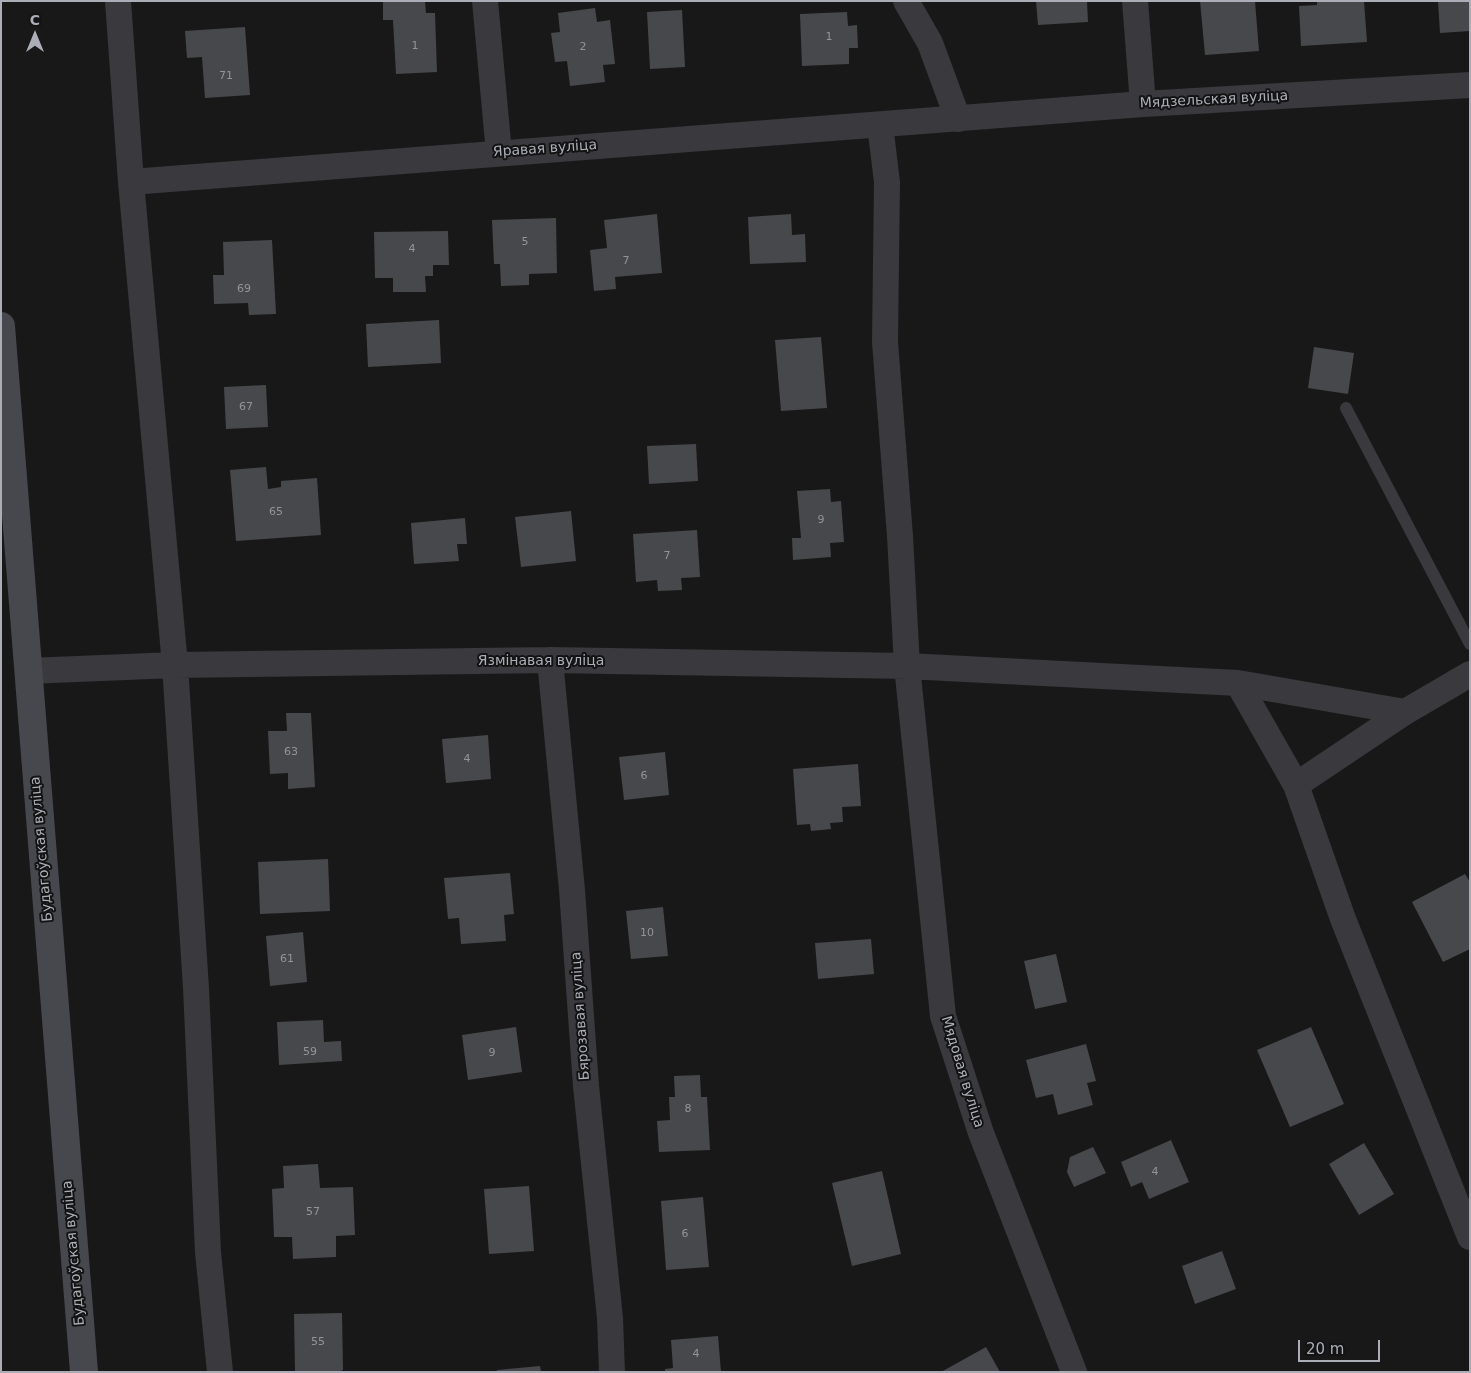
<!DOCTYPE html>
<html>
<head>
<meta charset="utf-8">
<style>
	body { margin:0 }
	#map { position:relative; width:1471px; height:1373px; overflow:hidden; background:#181819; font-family:"DejaVu Sans",sans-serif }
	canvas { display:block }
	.frame { position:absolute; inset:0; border:2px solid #abaeb7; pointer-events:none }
	.north { position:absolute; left:10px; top:10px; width:50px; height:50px; -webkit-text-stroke:4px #131314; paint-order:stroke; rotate:0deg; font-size:14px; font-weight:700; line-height:20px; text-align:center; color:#abaeb7 }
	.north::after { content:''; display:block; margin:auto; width:18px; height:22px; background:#abaeb7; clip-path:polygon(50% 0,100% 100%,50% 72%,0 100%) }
	.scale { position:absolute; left:1298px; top:1340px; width:82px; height:22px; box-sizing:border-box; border:2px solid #abaeb7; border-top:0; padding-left:6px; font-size:15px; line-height:18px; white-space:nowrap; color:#abaeb7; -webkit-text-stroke:4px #131314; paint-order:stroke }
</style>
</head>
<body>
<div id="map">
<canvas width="1471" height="1373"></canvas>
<div class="frame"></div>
<div class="north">С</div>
<div class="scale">20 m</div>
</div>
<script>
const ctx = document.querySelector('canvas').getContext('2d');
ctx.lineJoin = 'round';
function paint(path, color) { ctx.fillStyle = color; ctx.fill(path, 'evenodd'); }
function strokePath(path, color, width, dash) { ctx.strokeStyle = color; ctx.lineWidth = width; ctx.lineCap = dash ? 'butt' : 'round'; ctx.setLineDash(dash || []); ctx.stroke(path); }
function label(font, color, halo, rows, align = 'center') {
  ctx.font = font + ' "DejaVu Sans",sans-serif'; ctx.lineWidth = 4; ctx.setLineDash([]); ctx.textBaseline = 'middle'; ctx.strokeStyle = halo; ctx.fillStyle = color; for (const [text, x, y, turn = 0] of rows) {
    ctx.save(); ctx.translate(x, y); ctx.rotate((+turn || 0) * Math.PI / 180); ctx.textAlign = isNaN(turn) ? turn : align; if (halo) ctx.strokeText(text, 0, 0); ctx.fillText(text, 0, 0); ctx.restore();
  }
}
paint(new Path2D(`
	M383 1H425L426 13H435L437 72 396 74 393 20H383Z
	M1036 1H1087L1088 22 1038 25Z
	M1200 1H1255L1259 51 1205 55Z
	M1317 1H1364L1367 42 1301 46 1299 6 1317 5Z
	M1438 1H1470V31L1440 33Z
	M595 8 597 22 610 20 615 64 603 65 605 82 570 86 567 61 555 62 551 33 560 32 558 13Z
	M682 10 685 67 650 69 647 12Z
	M847 12 848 26 857 25 858 48H849V64L802 66 800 14Z
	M245 27 250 95 205 98 202 57 187 58 185 31Z
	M657 214 662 273 615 277 616 289 594 291 590 250 607 248 604 220Z
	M791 214 792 235 805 234 806 262 750 264 748 217Z
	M556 218 557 273 529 274V285L501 286 500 264H494L492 220Z
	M448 231 449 265H433V276H425L426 292H393V278H375L374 232Z
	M272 240 276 314 249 315 248 303 214 304 213 275H224L223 242Z
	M439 320 441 363 368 367 366 324Z
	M821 337 827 408 781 411 775 340Z
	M1314 347 1354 353 1348 394 1308 388Z
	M266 385 268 427 226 429 224 387Z
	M696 444 698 481 649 484 647 446Z
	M266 467 268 489 281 487V481L317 478 321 535 236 541 230 470Z
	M830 489 831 502 841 501 844 542 830 543 831 557 793 560 792 538H801L797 491Z
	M571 511 576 561 521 567 515 517Z
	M465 518 467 544H457L459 561 414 564 411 523Z
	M697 530 700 577 681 578 682 590 658 591 657 580 636 582 633 534Z
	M286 713H311L315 787 288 789V773L270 774 268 731H287Z
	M488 735 491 779 446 783 442 739Z
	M665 752 669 795 624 800 619 757Z
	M858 764 861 806 842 807 843 822 830 823 831 829 811 831 810 824 797 825 793 769Z
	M328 859 330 911 260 914 258 862Z
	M510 873 514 914 504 915 506 941 461 944 459 918 448 919 444 878Z
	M1465 874 1470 882V949L1443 962 1412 902Z
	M663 907 668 956 631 959 626 911Z
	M303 932 307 982 270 986 266 936Z
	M871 939 874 974 818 979 815 943Z
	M1056 954 1067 1002 1035 1009 1024 961Z
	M323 1020 324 1042 341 1041 342 1061 279 1065 277 1022Z
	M516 1027 522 1072 468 1080 462 1035Z
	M1311 1027 1344 1104 1290 1127 1257 1050Z
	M1086 1044 1096 1081 1087 1083 1093 1105 1058 1115 1053 1094 1036 1098 1026 1060Z
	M700 1075 701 1097H707L710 1150 659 1152 657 1121 670 1120 669 1097H675L674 1076Z
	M1171 1140 1189 1182 1149 1199 1142 1182 1131 1187 1121 1162Z
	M1364 1143 1394 1194 1359 1215 1329 1164Z
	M1093 1147 1106 1173 1074 1187 1067 1172 1070 1157Z
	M318 1164 320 1188 353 1187 355 1235 336 1236V1257L293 1259 292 1237H274L272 1189 284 1188 283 1166Z
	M882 1171 901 1254 852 1266 832 1183Z
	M529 1186 534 1251 489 1254 484 1189Z
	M703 1197 709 1267 666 1270 661 1201Z
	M1222 1251 1236 1289 1195 1304 1182 1266Z
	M342 1313 343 1370 338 1372H295L294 1314Z
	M718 1336 721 1372H665V1369L673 1368 671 1340Z
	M986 1347 1000 1372H941Z
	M540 1366 541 1372H497V1370Z`), '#47484b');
strokePath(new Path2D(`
	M1346 408 1470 644`), '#39393e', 12);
strokePath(new Path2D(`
	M118 1 131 182 175 665 196 988 208 1252 220 1372
	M485 1 499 153
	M906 1 930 43 958 119
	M1135 1 1143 104
	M880 125 887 182 885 342 900 536 907 666 943 1016 981 1133 1074 1372
	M131 182 1143 104 1470 85
	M550 660 572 890 586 1086 610 1318 612 1372
	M28 671 175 665 550 660 907 666 1238 683 1405 712 1470 674
	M1238 683 1296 785 1343 919 1470 1237
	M1296 785 1405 712`), '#39393e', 26);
strokePath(new Path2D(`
	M1 326 84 1372`), '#47484e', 28);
label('11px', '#92949c', null, [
	["1",829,37],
	["1",415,46],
	["2",583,47],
	["71",226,76],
	["5",525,242],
	["4",412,249],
	["7",626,261],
	["69",244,289],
	["67",246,407],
	["65",276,512],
	["9",821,520],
	["7",667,556],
	["63",291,752],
	["4",467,759],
	["6",644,776],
	["10",647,933],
	["61",287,959],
	["59",310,1052],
	["9",492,1053],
	["8",688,1109],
	["4",1155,1172],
	["57",313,1212],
	["6",685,1234],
	["55",318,1342],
	["4",696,1354]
]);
label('14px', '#abaeb7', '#131314', [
	["Мядзельская вуліца",1214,100,-3],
	["Яравая вуліца",545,149,-4],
	["Язмінавая вуліца",541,661],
	["Будагоўская вуліца",42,849,-95],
	["Бярозавая вуліца",581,1016,-94],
	["Мядовая вуліца",962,1072,73],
	["Будагоўская вуліца",74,1253,-95]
]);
</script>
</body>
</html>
